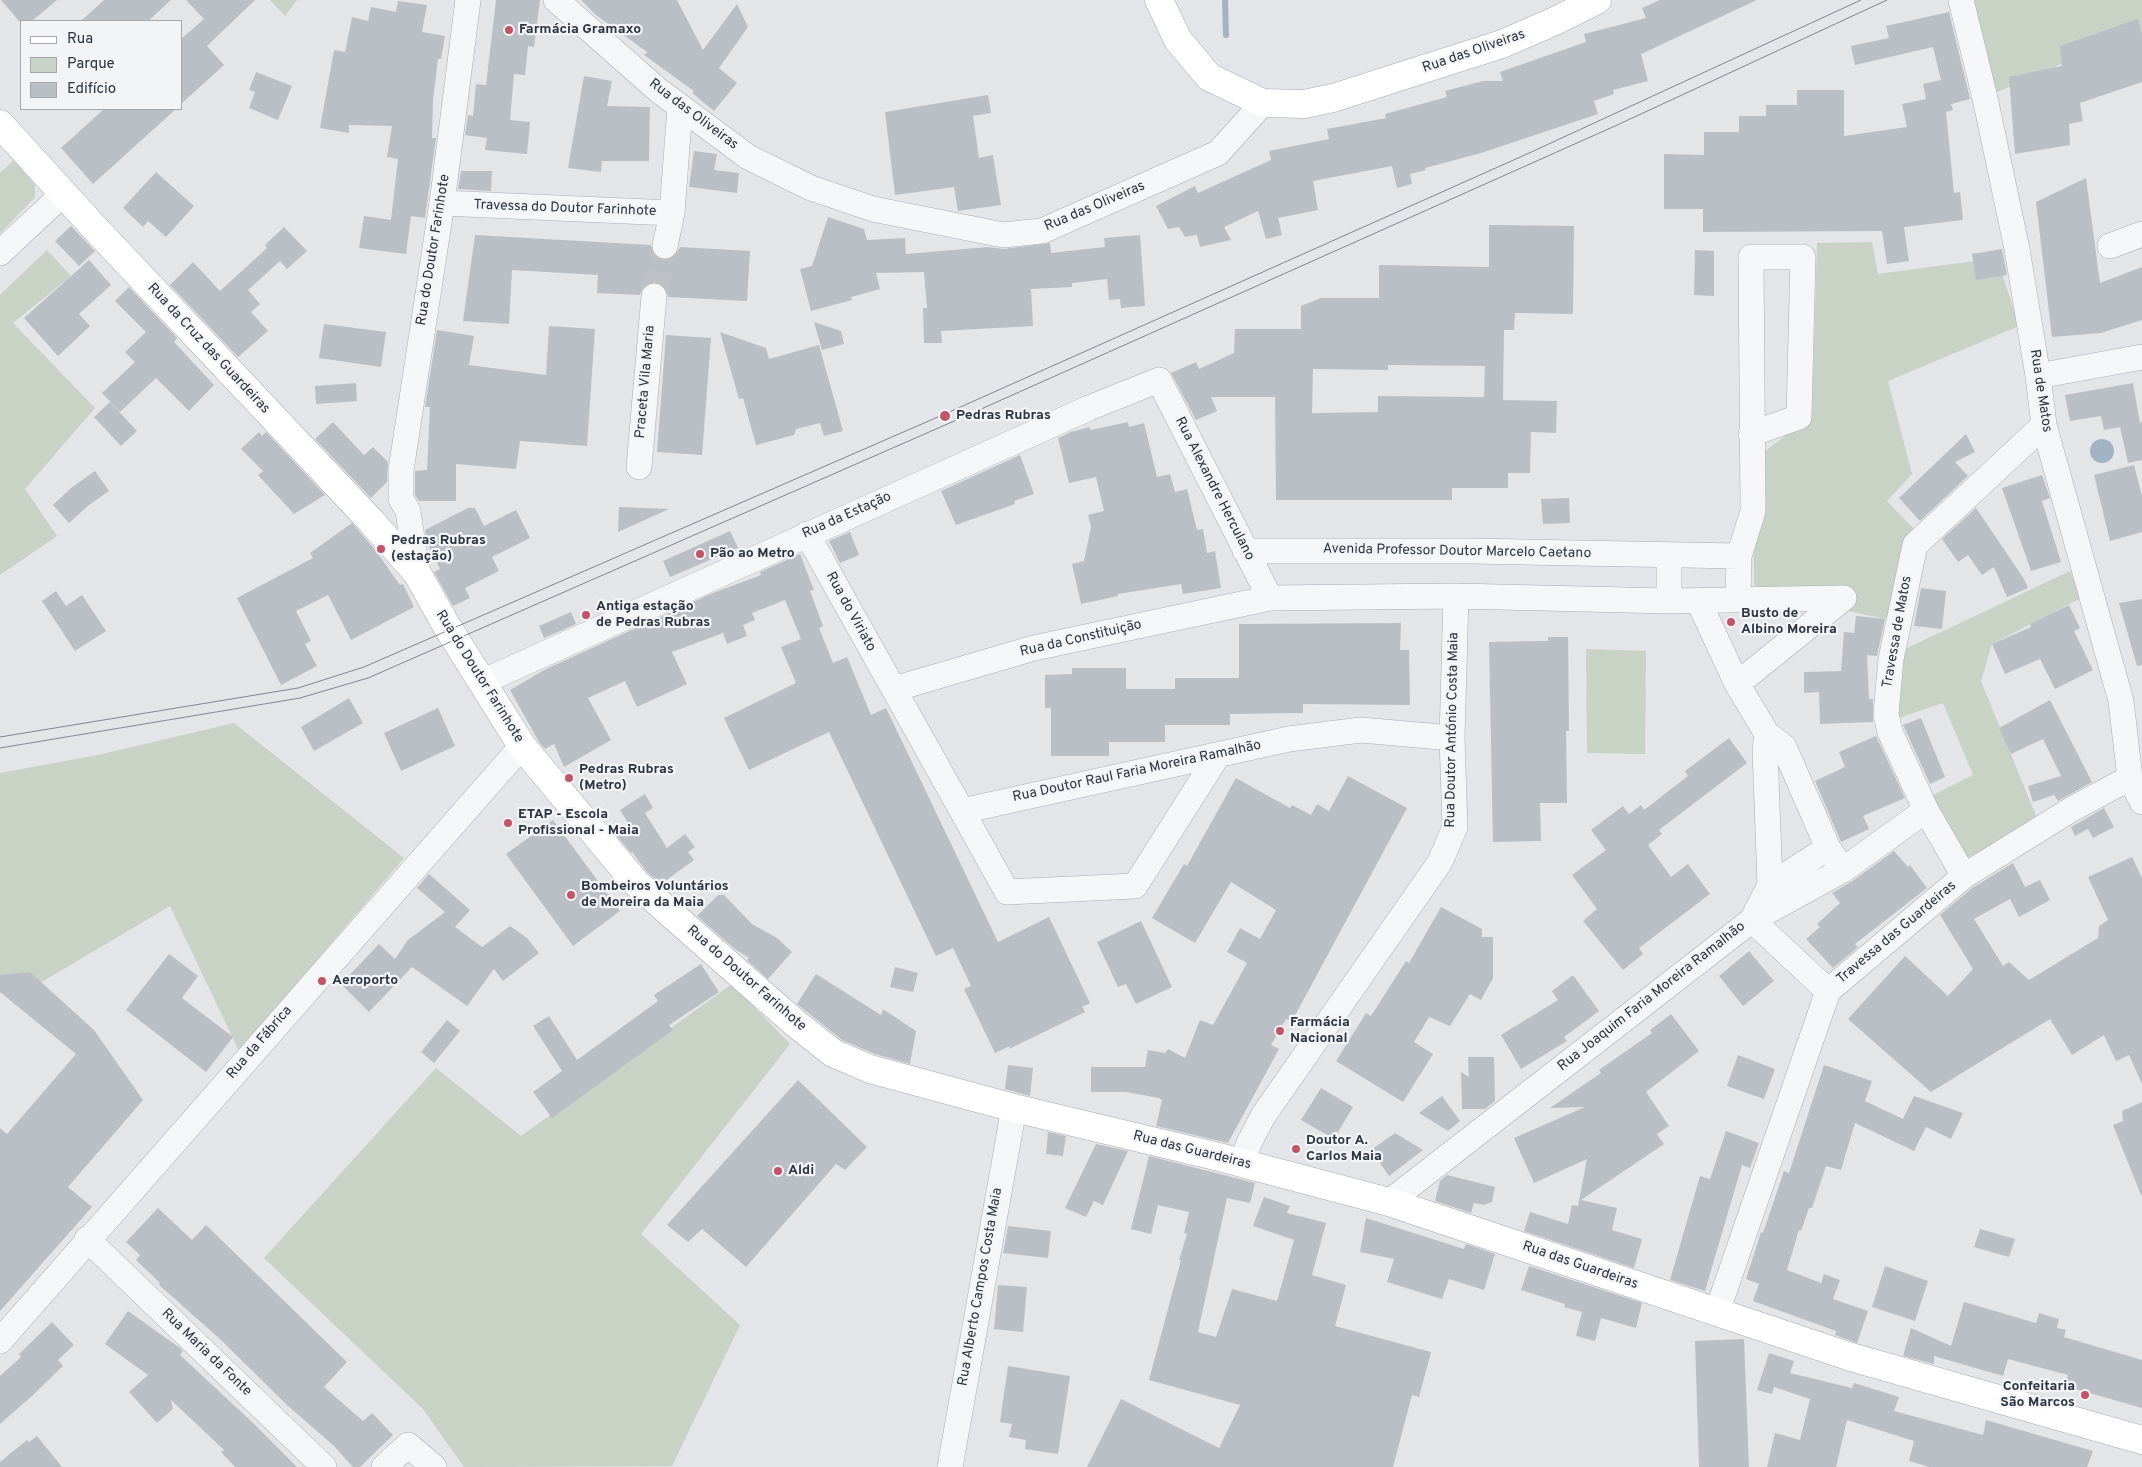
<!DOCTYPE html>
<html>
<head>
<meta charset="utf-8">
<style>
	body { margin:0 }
	#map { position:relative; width:2142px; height:1467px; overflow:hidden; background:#e3e5e9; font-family:Overpass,sans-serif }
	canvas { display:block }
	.legend { position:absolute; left:20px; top:20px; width:162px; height:90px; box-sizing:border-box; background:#f2f4f7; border:1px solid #a3a7ae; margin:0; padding:6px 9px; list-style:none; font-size:15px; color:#2c3440 }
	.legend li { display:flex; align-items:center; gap:10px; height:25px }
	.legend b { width:25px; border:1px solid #a3a7ae }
</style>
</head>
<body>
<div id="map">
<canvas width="2142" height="1467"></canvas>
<ul class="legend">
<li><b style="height:6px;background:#fff"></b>Rua</li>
<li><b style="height:14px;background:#c8d2c5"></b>Parque</li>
<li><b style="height:14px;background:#babfc6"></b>Edifício</li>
</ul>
</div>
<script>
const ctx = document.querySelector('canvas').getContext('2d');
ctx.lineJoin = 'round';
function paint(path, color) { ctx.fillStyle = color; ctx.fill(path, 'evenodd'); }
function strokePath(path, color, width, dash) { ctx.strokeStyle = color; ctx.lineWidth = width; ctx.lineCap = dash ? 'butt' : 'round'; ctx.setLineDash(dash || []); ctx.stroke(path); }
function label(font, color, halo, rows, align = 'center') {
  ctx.font = font + ' Overpass,sans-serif'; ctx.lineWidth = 4.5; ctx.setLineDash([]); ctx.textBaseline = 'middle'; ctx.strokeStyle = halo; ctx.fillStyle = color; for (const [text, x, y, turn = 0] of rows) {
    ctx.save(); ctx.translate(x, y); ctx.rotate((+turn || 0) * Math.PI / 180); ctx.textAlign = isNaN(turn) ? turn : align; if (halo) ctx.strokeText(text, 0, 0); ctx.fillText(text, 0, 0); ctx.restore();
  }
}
paint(new Path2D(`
	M270 0H297L285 16Z
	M1967 0H2142V29L1988 96Z
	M14 160 35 185V197L0 234V173Z
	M1872 242 1878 274 1997 258 2019 326 1888 381 1912 474 1887 501 1917 532 1886 619 1829 607 1754 585 1753 460 1812 416 1817 243Z
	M47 250 71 276 13 323 95 408 25 489 57 536 0 575V295Z
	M2070 571 2081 598 1992 644 1981 681 2039 823 1956 863 1925 799 1973 775 1943 703 1896 719 1901 651Z
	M1586 649 1646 651 1645 754 1587 753Z
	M234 723 404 858 239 1051 170 906 35 986 0 990V773L98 755Z
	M732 984 790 1044 641 1234 740 1325 672 1466 464 1467 423 1409 264 1258 436 1068 521 1136Z`), '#c8d2c5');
paint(new Path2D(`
	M2090 451a12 12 0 1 1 24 0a12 12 0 1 1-24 0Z`), '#a2b3c5');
strokePath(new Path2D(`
	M1225 0 1226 35`), '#a2b3c5', 6);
paint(new Path2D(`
	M1 0H57L32 21H19Z
	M104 0H171L148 21H81Z
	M186 0H255L207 46 224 65 181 104V39L204 19Z
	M496 0H540L534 47 528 46 525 75 514 74 510 120 530 122 527 154 485 150 487 138 465 135 468 115 473 116 476 84 486 85Z
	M581 0H677L703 50 737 4 748 27 719 68 737 83 714 111 692 93 694 91 644 55 647 52 596 15Z
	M1660 0H1757L1641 54 1648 81 1613 90 1614 94 1594 101 1598 114 1481 153 1425 168 1426 170 1410 174 1412 184 1397 188 1392 166 1313 181 1318 210 1278 218 1282 235 1266 239 1258 211 1224 227 1231 240 1200 247 1197 235 1185 237 1179 227 1168 229 1156 206 1195 186 1198 193 1271 160 1269 151 1329 139 1327 129 1386 118 1385 114 1447 97 1445 91 1483 81H1503L1500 72 1586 42 1584 34 1646 18 1642 8Z
	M398 1 427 5 422 32 445 36 441 59H438L433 100 432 138H436L425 218 411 216 406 254 359 248 364 216 391 220 398 159 387 157 392 126 349 125V133L320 128 334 50 345 52 352 17 368 21 371 7 396 12Z
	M1949 12 1970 99 1951 104 1953 110 1946 112 1954 193 1960 192 1963 220 1904 227 1909 261 1887 264 1882 231 1703 232V209H1664V154L1704 155V132H1739V116H1766V105H1797V90H1844V136L1907 127 1902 104 1926 99 1923 84 1941 80 1933 47 1855 65 1851 46 1889 38 1886 26Z
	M2138 19 2142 33V82L2080 103 2083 121 2069 124 2070 145 2015 154 2009 77 2062 66 2060 46Z
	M256 72 292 86 278 120 249 108 255 92 249 90Z
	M584 76 612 81 607 106 650 107 649 161H602L601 172 568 168Z
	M988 95 991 113 973 116 979 158 993 155 1001 205 958 211 954 187 895 195 885 112Z
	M104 109H176L93 184 61 148Z
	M694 151 717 154 714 170 739 173 737 193 689 187Z
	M461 171H492L491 191 458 189Z
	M156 172 194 206 166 237 148 221 143 227 123 208Z
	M2086 178 2100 283 2142 267V320L2101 333 2052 337 2036 202Z
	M828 217 864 229 867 240 905 238 906 254 988 247 1004 249 1050 243 1051 253 1105 247 1104 238 1140 235 1145 306 1121 308 1120 299 1109 300 1107 279 1072 283V287L1031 289 1033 326 941 331 942 343H924L923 308H927L924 272 876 273 880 289 851 297 852 300 811 311 800 269 812 266Z
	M1489 225 1574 226 1573 314 1515 313 1514 330H1504L1503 400 1557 401 1556 433 1531 432 1530 473H1508V488H1452V500H1276L1275 397H1211L1217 411 1196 420 1171 373 1196 362 1199 369 1234 353 1235 329H1301V306L1321 298H1379V265L1489 267ZM1388 365 1485 366 1484 397 1378 396V412L1312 413 1313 369 1388 370Z
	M71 226 95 251 79 266 55 241Z
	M284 227 307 251 287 269 280 261 248 290 260 304 251 312 268 331 238 357 170 285 193 262 220 291 267 248 265 245Z
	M475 235 651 245 655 256 662 260 670 259 675 256 680 247 750 251 747 301 668 297 667 290 663 285 655 282 648 283 643 287 640 295 597 293 598 275 512 270 509 324 463 321Z
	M2002 249 2007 275 1976 280 1972 254Z
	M1695 250 1714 251V296L1694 295Z
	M89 260 111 285 79 314 90 326 58 356 24 318Z
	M129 287 177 338 174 342 214 385 189 411 156 378 120 412 102 393 135 362 125 352 146 332 115 301Z
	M814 322 841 331 844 344 822 350Z
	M324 324 386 332 381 367 319 358Z
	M549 326 595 329 587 446 520 441 516 469 456 464V501H419L415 495V471L427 470 430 407H425L437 330 474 336 469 365 546 375Z
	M720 332 766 348 769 359 819 345 843 431 824 436 820 423 796 429 794 435 756 445 743 398 739 399Z
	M666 335 711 338 702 455 657 452Z
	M356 383 357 401 316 404 315 386Z
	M2133 383 2140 423 2142 422V460L2128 463 2120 427 2104 430 2101 416 2070 421 2065 395Z
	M110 402 137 431 121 446 94 417Z
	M333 422 364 455 373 447 388 462 387 482 371 498 315 439Z
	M1128 422 1129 427 1144 423 1157 477 1170 474 1175 492 1187 489 1197 530 1203 529 1207 553 1215 551 1221 588 1183 594 1181 584 1118 594V596L1081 604 1072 564 1084 561 1091 527 1088 515 1104 511 1096 477 1069 483 1058 438 1071 432 1090 427V430Z
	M259 432 262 436 266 432 325 495 294 514 258 475 263 471 241 449Z
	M1966 434 1975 452 1955 462 1968 476 1920 521 1899 498Z
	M1020 455 1034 494 1014 501 1015 504 956 525 941 491Z
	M2134 465 2142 496V532L2110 541 2094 475Z
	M95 471 109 491 89 505 69 523 53 505 71 488Z
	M2042 475 2050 498 2042 501 2061 562 2031 571 2002 488Z
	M1569 498 1570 523 1543 524 1541 499Z
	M619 507 669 509 618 532Z
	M468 508H475L484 526 516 510 530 538 492 557 499 571 465 588 470 598 453 606 434 572 440 569 427 542 425 530Z
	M1976 508 2024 579 2028 588 2007 597 1994 567 1982 575 1968 555 1958 562 1942 539Z
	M352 523 376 551 400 585 403 584 414 607 351 640 328 595 296 611 311 641 305 644 317 666 281 685 237 598 313 558 310 553Z
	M730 531 738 548 670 577 663 561Z
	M850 532 859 555 840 563 829 541Z
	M800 554 814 590 810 591 823 626 819 628 833 663 847 657 871 715 886 708 998 942 1049 917 1090 1003 1082 1007 1085 1012 1009 1049 1010 1046 995 1053 964 989 971 986 953 948 936 956 829 732 749 770 724 718 796 683 781 647 801 639 785 600 752 613 755 620 743 625 747 636 727 644 723 633 672 652 687 684 637 707 625 681 588 698 611 740 564 767 554 744 545 749 539 742 510 690 546 669 713 593 761 575 760 572Z
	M1921 588 1946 591 1942 629 1914 626Z
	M56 591 66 606 82 595 106 631 75 651 42 601Z
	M2142 599V665L2137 666 2119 603Z
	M2069 605 2080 628 2074 631 2093 670 2055 689 2040 659 2005 674 1992 644 2031 627 2030 624Z
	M571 612 576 624 544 638 539 626Z
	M1856 616 1885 619 1877 656 1867 655 1869 699H1873V722L1820 724 1819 692 1804 693V672L1841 671 1844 632 1854 633Z
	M1401 623 1400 650H1409L1410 705 1303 704V713L1230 714V725H1165V742H1109V756H1051V708H1045V675L1072 674V668H1126V689H1175V678H1239V624Z
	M1548 637H1568L1569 731H1566L1567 803H1540L1541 841 1493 842 1489 642 1548 641Z
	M349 698 363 723 314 751 301 727Z
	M2050 700 2092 782 2058 801 2054 795 2033 802 2028 786 2061 776 2043 739 2011 754 1999 728Z
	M438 708 455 746 401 771 384 733Z
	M1921 718 1945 777 1930 784 1903 725Z
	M1876 736 1905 798 1863 816 1869 829 1841 842 1815 781 1845 767 1839 752Z
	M1729 738 1747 763 1659 830 1662 834 1648 845 1671 877 1688 864 1710 894 1639 948 1643 954 1623 970 1583 921 1597 909 1572 875 1606 850 1591 830 1623 806 1629 814 1641 805 1644 810 1688 776 1685 771Z
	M1348 776 1407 808 1292 1021 1286 1019 1271 1045 1279 1049 1228 1143 1156 1126 1162 1100 1159 1098 1126 1092H1091V1067H1145L1148 1050 1165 1053 1168 1049 1185 1058 1200 1020 1213 1025 1247 963 1227 952 1240 928 1260 939 1276 910 1231 882 1195 943 1152 918 1184 864 1187 866 1236 778 1290 808 1292 805 1311 815 1317 804 1329 811Z
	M645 794 653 808 645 813 667 848 685 834 695 847 688 852 694 860 661 884 647 872 632 852 631 853 616 835 630 826 620 810Z
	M2104 808 2114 827 2093 838 2088 829 2075 836 2071 827Z
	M553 820 620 911 573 946 506 854Z
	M1894 851 1908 867 1910 865 1927 888 1855 944 1858 947 1833 968 1806 939 1820 927 1817 924 1840 903 1832 893 1851 882Z
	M2132 857 2142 878V1084L2129 1055 2116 1061 2104 1035 2072 1055 2050 1019 1931 1092 1848 1019 1905 956 1948 996 1973 969 1940 915 1972 888 2013 863 2025 887 2040 880 2050 900 2019 917 2010 899 1974 919 2003 966 2009 962 2029 980 2098 938 2099 926 2108 920 2088 877Z
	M429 874 470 910 455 927 482 947 510 926 527 938 539 953 503 981 494 969 467 1006 412 967 369 1012 341 984 379 944 395 959 408 940 445 912 417 888Z
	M718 895H724L752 924 777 938 792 952 768 979 747 960 749 958 735 949 697 916Z
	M1441 907 1482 929V937H1493V978L1481 1000 1470 994 1450 1026 1429 1017 1414 1042 1433 1054 1403 1102 1336 1061 1366 1013 1371 1016 1406 961 1409 963Z
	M1141 921 1172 987 1136 1004 1126 984 1118 987 1097 942Z
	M1749 951 1774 981 1743 1006 1719 976Z
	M169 954 198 976 182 998 233 1037 206 1072 126 1010Z
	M701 964 719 992 669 1025 673 1030 552 1118 533 1092 562 1071 533 1026 549 1016 577 1060 658 1001 654 995Z
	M895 967 918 973 913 992 890 987Z
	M30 972 94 1030 143 1100 68 1187 92 1207 0 1311V1128L7 1134 76 1054 0 992V975Z
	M816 974 881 1015 883 1009 916 1031 910 1064 875 1054 842 1040 797 1004Z
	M1573 975 1599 1011 1564 1037 1567 1041 1521 1069 1501 1035 1558 1000 1552 991Z
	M1671 1014 1699 1051 1646 1092 1669 1126 1657 1134 1664 1144 1581 1200 1617 1208 1612 1230 1642 1239 1634 1268 1524 1231 1530 1212 1568 1224 1572 1205 1578 1206 1587 1159 1534 1183 1514 1138 1585 1107 1550 1108 1601 1073 1599 1070 1652 1033 1650 1030Z
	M447 1020 460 1031 434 1063 421 1052Z
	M1738 1055 1775 1069 1764 1099 1727 1086Z
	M1468 1057H1494L1495 1101 1485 1109H1462L1461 1072 1469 1077Z
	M1008 1065 1033 1068 1030 1096 1005 1089Z
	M1824 1065 1872 1081 1865 1101 1903 1119 1914 1096 1963 1113 1951 1139 1926 1127 1914 1151 1855 1123 1841 1170 1826 1166 1812 1208H1809L1801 1231 1799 1230 1787 1270 1821 1283 1824 1274 1840 1280 1833 1299 1868 1311 1857 1343 1835 1335 1836 1331 1753 1301 1759 1284 1746 1279 1761 1232 1763 1233 1784 1171 1789 1173Z
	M798 1080 867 1147 845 1170 836 1164 746 1267 702 1229 688 1242 667 1225Z
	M1321 1088 1353 1107 1334 1139 1301 1120Z
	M1442 1096 1460 1121 1448 1131 1419 1113Z
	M2142 1102V1195H2141L2113 1125 2123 1121 2122 1111Z
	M1726 1131 1759 1143 1750 1168 1742 1165 1705 1291 1670 1280 1700 1176 1710 1179Z
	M1048 1132 1066 1136 1063 1156 1046 1154Z
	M1395 1133 1423 1150 1389 1176 1371 1150Z
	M1096 1144 1128 1151 1103 1205 1094 1201 1086 1217 1065 1208Z
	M1149 1156 1255 1183 1250 1203 1227 1198 1198 1332 1216 1337 1232 1289 1277 1301 1294 1240 1253 1226 1264 1197 1290 1206 1287 1213 1326 1223 1312 1275 1346 1285 1335 1326 1431 1352 1419 1397 1412 1395 1393 1467H1087L1121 1399 1219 1448 1240 1405 1149 1380 1181 1260H1179L1187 1234 1184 1233 1189 1212 1158 1205 1151 1234 1131 1229Z
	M1447 1175 1495 1187 1492 1202 1484 1205 1474 1203 1471 1213 1435 1201 1440 1181Z
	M158 1208 192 1240 206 1225 347 1362 324 1387 363 1421 372 1413 393 1435 360 1467H353L334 1446 288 1406 220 1339 159 1285 160 1283 136 1260 140 1255 126 1242Z
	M1366 1218 1464 1249 1466 1244 1495 1254 1484 1290 1449 1279 1442 1299 1387 1282 1394 1259 1360 1252Z
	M1008 1226 1051 1231 1048 1258 1003 1253Z
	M1980 1229 2015 1239 2009 1257 1974 1247Z
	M1529 1266 1642 1303 1636 1328 1601 1318 1595 1341 1576 1336 1582 1312 1564 1307 1565 1304 1521 1290Z
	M1885 1266 1928 1281 1915 1321 1872 1307Z
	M998 1285 1027 1287 1023 1332 994 1329Z
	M1964 1302 2036 1323 2039 1313 2059 1319 2057 1328 2066 1330 2064 1337 2142 1360V1408L2065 1386 2068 1375 2008 1359 2003 1376 1934 1356V1364L1903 1356 1911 1328 1951 1346Z
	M128 1311 180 1348 183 1351 180 1355 252 1422 297 1467H235L221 1452 224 1450 171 1400 173 1409 157 1423 129 1392 148 1375 105 1344Z
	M52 1322 74 1345 58 1360 63 1366 32 1396 0 1424V1376L21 1357 19 1354Z
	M1744 1339 1749 1467H1699L1695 1341Z
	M1769 1353 1794 1361 1790 1373 1852 1388 1854 1383 1899 1397 1894 1411 1983 1435 1986 1420 2093 1451 2087 1467H1929L1909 1461 1914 1441 1847 1420 1836 1467H1767L1775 1433 1800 1440 1810 1399 1774 1387 1772 1394 1757 1390Z
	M1008 1366 1070 1376 1058 1454 1025 1449 1026 1440 1009 1437 1012 1424 1000 1422Z
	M37 1436 62 1467H0V1462L27 1440 29 1442Z`), '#babfc6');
strokePath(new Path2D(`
	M654 296 665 246`), '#bec2c7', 25, [25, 12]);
const minor = new Path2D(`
	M556 0 658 90 748 157 811 188 873 209 1003 235 1042 231 1218 153 1263 103
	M1961 0 1985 98 2017 249 2038 376 2044 425 2121 701 2130 778 2142 802
	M442 203 672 213
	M665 246 672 213 680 107
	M2110 246 2142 234
	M0 253 63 194
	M2038 376 2142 357
	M639 467 654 296
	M807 534 962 811 1289 739 1361 730 1452 738
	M1245 551H1470L1739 556
	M417 573 408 511 401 499V470L442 203 468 0
	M1738 599 1739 556 1753 511 1751 257H1803L1799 417 1751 434
	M1698 600 1737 684 1767 734 1784 747 1828 848 1843 870
	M1669 601V555
	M482 682 1089 408 1159 380 1270 598
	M1737 684 1844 598
	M894 689 1034 648 1270 598 1456 596 1669 601 1844 598
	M962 811 1007 892 1135 886 1218 755
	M1964 876 1926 810 1890 732 1886 714 1891 659 1915 545 2044 425
	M1770 885 1828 848
	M1752 920 1770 885 1765 749 1767 734
	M1752 920 1828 991
	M1242 1163 1249 1143 1263 1116 1440 862 1455 827 1452 738 1456 596
	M1389 1202 1752 920 1843 870 1926 810
	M87 1239 324 1467
	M1717 1312 1828 991 1964 876 2072 809 2130 778
	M0 1341 522 746
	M384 1467 408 1445 434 1467
	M950 1467 1014 1108`);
const major = new Path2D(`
	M1159 0 1178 40 1209 77 1263 103 1304 104 1333 98 1502 44 1555 21 1597 0
	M0 124 92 225 370 520 417 573 445 623 522 746 636 883 795 1023 833 1053 870 1069 1014 1108 1219 1157 1389 1202 1851 1357 2142 1440`);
strokePath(minor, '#a8acb3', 26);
strokePath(major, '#a3aab4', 29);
strokePath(minor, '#f5f6f8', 25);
strokePath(major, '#fff', 28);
strokePath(new Path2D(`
	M0 737 298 688 364 667 947 413 1527 154 1861 0
	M0 748 300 698 368 678 952 422 1615 126 1887 0`), '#7e8591', 1);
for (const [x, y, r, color] of [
	[509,30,5,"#c15566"],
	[945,416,6,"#c15566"],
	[381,549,5,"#c15566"],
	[700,554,5,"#c15566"],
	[586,615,5,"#c15566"],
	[1731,622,5,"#c15566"],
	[569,778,5,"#c15566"],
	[508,823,5,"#c15566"],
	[571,895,5,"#c15566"],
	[322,981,5,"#c15566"],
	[1280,1031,5,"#c15566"],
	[1296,1149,5,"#c15566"],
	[778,1171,5,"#c15566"],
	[2085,1395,5,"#c15566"]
]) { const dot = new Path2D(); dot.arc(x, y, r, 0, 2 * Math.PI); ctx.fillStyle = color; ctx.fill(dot); strokePath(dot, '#f2f4f7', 2); }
label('bold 14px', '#2c3440', '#f2f4f7', [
	["Farmácia Gramaxo",519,30],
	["Pedras Rubras",956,416],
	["Pedras Rubras",391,541],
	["(estação)",391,557],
	["Pão ao Metro",710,554],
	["Antiga estação",596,607],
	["de Pedras Rubras",596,623],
	["Busto de",1741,614],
	["Albino Moreira",1741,630],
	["Pedras Rubras",579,770],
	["(Metro)",579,786],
	["ETAP - Escola",518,815],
	["Profissional - Maia",518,831],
	["Bombeiros Voluntários",581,887],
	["de Moreira da Maia",581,903],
	["Aeroporto",332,981],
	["Farmácia",1290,1023],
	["Nacional",1290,1039],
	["Doutor A.",1306,1141],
	["Carlos Maia",1306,1157],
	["Aldi",788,1171],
	["Confeitaria",2075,1387,"right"],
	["São Marcos",2075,1403,"right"]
], 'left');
label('14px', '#2c3440', '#f2f4f7', [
	["Rua das Oliveiras",1474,52,-19],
	["Rua das Oliveiras",693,115,37],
	["Rua das Oliveiras",1095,207,-23],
	["Travessa do Doutor Farinhote",565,209,2],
	["Rua do Doutor Farinhote",434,250,-81],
	["Rua da Cruz das Guardeiras",208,349,47],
	["Praceta Vila Maria",646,382,-85],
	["Rua de Matos",2040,391,81],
	["Rua Alexandre Herculano",1214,489,63],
	["Rua da Estação",847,516,-24],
	["Avenida Professor Doutor Marcelo Caetano",1457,552,1],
	["Rua do Viriato",850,612,61],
	["Travessa de Matos",1898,632,-80],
	["Rua da Constituição",1081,639,-13],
	["Rua do Doutor Farinhote",479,677,58],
	["Rua Doutor António Costa Maia",1453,730,-89],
	["Rua Doutor Raul Faria Moreira Ramalhão",1137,772,-12],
	["Travessa das Guardeiras",1897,933,-40],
	["Rua do Doutor Farinhote",746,979,41],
	["Rua Joaquim Faria Moreira Ramalhão",1652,997,-38],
	["Rua da Fábrica",260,1043,-49],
	["Rua das Guardeiras",1192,1151,14],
	["Rua das Guardeiras",1580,1266,19],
	["Rua Alberto Campos Costa Maia",981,1287,-80],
	["Rua Maria da Fonte",206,1353,44]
]);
</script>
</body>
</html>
